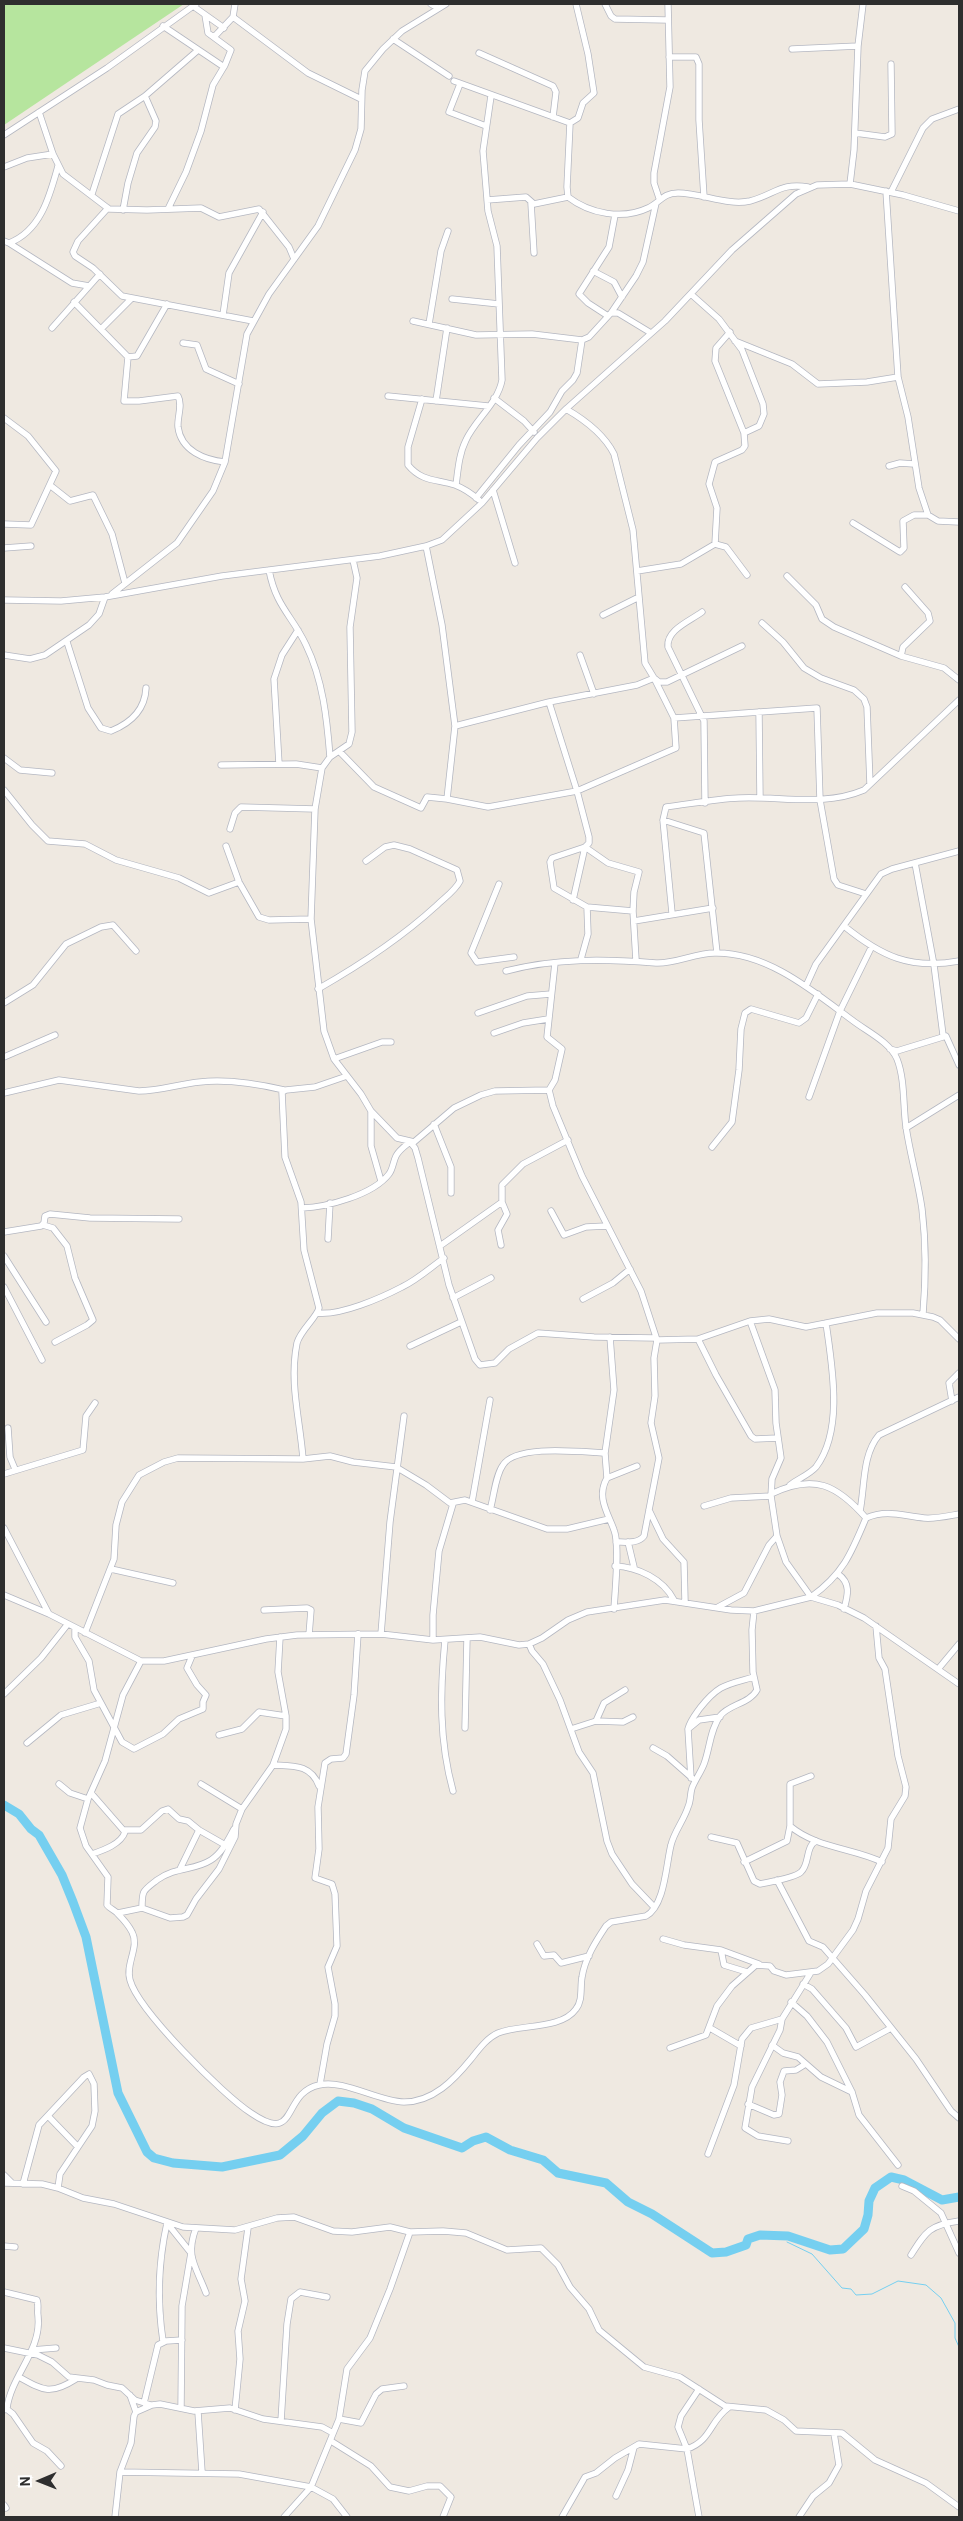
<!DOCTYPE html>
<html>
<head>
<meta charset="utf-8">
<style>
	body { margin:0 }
	#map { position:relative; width:963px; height:2521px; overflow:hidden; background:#efe9e1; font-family:Roboto,sans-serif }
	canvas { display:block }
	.frame { position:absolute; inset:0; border:5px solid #2e2e2e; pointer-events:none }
	.north { position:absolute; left:15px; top:2456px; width:50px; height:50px; -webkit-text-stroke:4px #fff; paint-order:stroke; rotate:269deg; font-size:14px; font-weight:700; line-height:20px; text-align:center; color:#2e2e2e }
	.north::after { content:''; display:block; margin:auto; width:18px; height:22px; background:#2e2e2e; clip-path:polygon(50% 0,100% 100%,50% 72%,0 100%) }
</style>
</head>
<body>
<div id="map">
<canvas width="963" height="2521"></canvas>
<div class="frame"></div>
<div class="north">N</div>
</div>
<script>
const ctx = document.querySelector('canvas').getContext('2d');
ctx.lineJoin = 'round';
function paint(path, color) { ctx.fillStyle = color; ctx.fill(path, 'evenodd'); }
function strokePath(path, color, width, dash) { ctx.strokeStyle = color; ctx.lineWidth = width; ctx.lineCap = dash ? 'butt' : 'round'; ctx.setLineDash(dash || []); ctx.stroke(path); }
paint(new Path2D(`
	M4 4H184L4 125Z`), '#b6e59e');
strokePath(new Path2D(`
	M787 2242 812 2254 842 2288 851 2289 856 2295 872 2294 898 2281 926 2285 941 2298 955 2323V2338L959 2347`), '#75cff0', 1);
strokePath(new Path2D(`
	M4 1805 19 1814 31 1829 39 1835 62 1875 73 1902 86 1937 118 2093 147 2152 154 2158 173 2163 222 2167 280 2155 303 2136 322 2113 338 2101 354 2103 372 2109 404 2128 462 2148 473 2141 486 2137 510 2150 543 2160 558 2173 606 2183 628 2202 652 2214 712 2253 726 2252 746 2245 748 2239 760 2235 788 2236 830 2250 843 2249 864 2229 868 2215 869 2201 875 2188 891 2177 904 2180 942 2200 959 2197`), '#75cff0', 9);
const minor = new Path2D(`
	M431 4 438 8
	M576 4 588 54 594 93 583 103 578 118 570 123 567 187 568 197C590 214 623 220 648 208 660 203 662 193 678 193 702 193 727 206 750 201 774 195 781 182 808 187
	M605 4 611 16 615 19 667 20
	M193 6 224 28
	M233 17 308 73 361 99
	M163 26 224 67
	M214 37 233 17 235 4
	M393 39 449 76
	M792 49 858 46
	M479 53 553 86 556 92 553 117
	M669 57H696L699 64V120L704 197
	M454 81 570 123
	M460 84 449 112 486 126
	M39 112 53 154 63 174 109 209 147 210 201 208 219 217 259 209 289 247 294 259
	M855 133 885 137 892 134 891 64
	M4 135 107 68 196 4
	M4 167 27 158 53 154
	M850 184 854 150 858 46 863 4
	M886 191 898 377 908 417 919 488 928 515 938 521 959 522
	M891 192 923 128 932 119 959 109
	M92 194 118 114 145 96 197 51
	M659 198 654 183V173L670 87 668 4
	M487 200 526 197 534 204 568 197
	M531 203 534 253
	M108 208 78 241 73 252 75 256 93 268 122 296 253 321
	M168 209 186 172 201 131 213 85 225 65 231 50 208 33 205 15
	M123 210 128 183 137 153 155 127 156 121 145 96
	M4 241 9 243C41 231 50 195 58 166
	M9 243 72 283 89 286
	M593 271 614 282 622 297
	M692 295 719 319 742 350 763 404 764 414 759 426 744 433
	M452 299 499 304
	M74 302 128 357 137 356 167 304
	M611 313 636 276 643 262 656 203
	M223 315 229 273 263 212
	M608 316 588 303 579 294 609 247 615 215
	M413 321 476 335 532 334 582 340 589 337 611 313H618L651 333
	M429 324 441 251 448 231
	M52 328 100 274
	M101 329 131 299
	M735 341 792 364 818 384 867 382 898 377
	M183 343 197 345 206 369 239 384
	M128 357 124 401H139L178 396C183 405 177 417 178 427 181 451 205 460 225 462
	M388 396 488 406
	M494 398 524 421 534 432
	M422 399 408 447V465C422 482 436 479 455 485 463 488 472 494 479 500
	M436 401 447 328
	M566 409C585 420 604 434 614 454L633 530 645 663 654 678 659 682H667L742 646
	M4 418 28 436 56 471 31 525 4 524
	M889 466 900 463 914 464
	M456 485C458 470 459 454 466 440 475 420 498 403 502 380L497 246 488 211 483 151 491 96
	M51 486 70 501 93 495 112 534 125 583
	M493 490 515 563
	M476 498 519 445 550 412 562 391 573 380 577 373 582 340
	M853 523 900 552 904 548 903 521 914 515H928
	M715 544 717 508 709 484 715 462 742 450 745 446 744 433 715 361 716 348 730 332
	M4 548 31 546
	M353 560 357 578 350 627 352 732 349 744 330 757 322 768 315 809 311 919 324 1031 334 1059 361 1094 371 1111 397 1138 414 1142 454 1108 481 1095 495 1091 549 1090 553 1106 582 1176 641 1291 657 1340 698 1339 750 1321 769 1319 806 1327 877 1313H913L933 1317 940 1320 959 1339
	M269 570C276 607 292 615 306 645 323 680 327 719 330 757
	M637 571 681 564 715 544 726 547 747 575
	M787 576 816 605 822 619 834 627 901 656 944 668 959 680
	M112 594 177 543 213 491 225 462 247 334 269 294 318 226 355 150 361 129 362 90 365 71 383 49 402 31 446 4
	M4 600 61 601 105 597 222 576 380 556 426 546 442 540 482 503 537 438 566 409 665 321 732 250 796 194 817 185 850 184 903 195 959 211
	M702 612C690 621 666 630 668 647L704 721 705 803
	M603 615 639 597
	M762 623 783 642 804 668 821 678 854 690 864 699 867 707 870 784
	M67 642 88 708 101 728 111 731C131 723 145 710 146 688
	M4 655 30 659 45 655 89 625 99 614 105 597
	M580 655 594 694
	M901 656 903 647 930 621 928 613 905 587
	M549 702 577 791 589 837V843L585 847 552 858 550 862 554 888 587 907 588 934 581 959
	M759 712 760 798
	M674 718 817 708 820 800 834 879 838 885 866 894
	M339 751 374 787 421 808 427 797 447 799 455 726 442 625 426 546
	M4 758 20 770 52 773
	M279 764 274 679 282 655 298 630
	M221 765 296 764 322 768
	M4 790 32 825 48 841 85 844 116 860 179 878 209 893 239 882
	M447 799 488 807 577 791 676 748 674 718 654 678 637 685 549 702 455 726
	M663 820 704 833 717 953
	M230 829 235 813 241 807 315 809
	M226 846 239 882 259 917 269 920 311 919
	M585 847 608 863 639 872 634 892 633 911 636 960
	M915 863 934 965 943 1035
	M499 884 471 953 477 962 514 957
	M573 900 585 847
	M587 907 633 911
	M672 913 663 820 666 807C690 804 715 799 739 798 781 796 824 807 864 790L959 700
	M634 921 713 908
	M844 926C881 956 910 970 959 961
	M506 971C556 958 605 959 656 963 675 964 695 953 715 953 767 952 813 991 852 1020 866 1031 890 1042 897 1059 905 1079 903 1106 906 1127 910 1154 918 1181 922 1209 926 1243 926 1279 923 1314
	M806 986 816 964 881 874 892 869 959 851
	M318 989C360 965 400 939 436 906 444 898 455 891 460 881L457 870 410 849 394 845 385 847 366 861
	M4 1003 33 985 66 944 101 927 113 925 136 951
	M478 1013 527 996 551 994
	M494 1033 523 1023 548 1019
	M890 1049 897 1051 946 1036 959 1065
	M4 1057 55 1035
	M334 1059 382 1042H391
	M549 1090 555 1080 562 1049 547 1037 555 963
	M4 1093 59 1080 139 1091C160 1091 179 1084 200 1082 226 1079 258 1084 284 1090
	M809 1097 840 1011 871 948
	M371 1111V1146L381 1181
	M434 1124 451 1167V1193
	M906 1128 959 1095
	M712 1147 732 1122 739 1070 741 1029 745 1013 751 1009 799 1023 806 1018 818 994
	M302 1208C327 1207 373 1195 389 1174 393 1169 393 1162 396 1156 399 1150 405 1146 410 1142L415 1148 418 1158 449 1285 475 1359 480 1365 495 1363 509 1349 538 1333 594 1337 655 1338
	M551 1211 564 1235 586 1227 606 1226
	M43 1225 53 1228 67 1246 75 1278 93 1320 87 1325 55 1342
	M4 1232 41 1226 44 1223 45 1216 50 1214 90 1218 179 1219
	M328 1239 330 1203
	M501 1245 498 1230 507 1214 502 1202
	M440 1246 502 1202V1185L523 1164 568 1140
	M4 1256 46 1322
	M4 1287 42 1360
	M453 1298 491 1278
	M583 1299 613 1283 630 1269
	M317 1313C340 1316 381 1298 402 1287 417 1280 430 1268 444 1258
	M750 1321 775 1390 776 1423 781 1458 772 1479 771 1496 777 1536 786 1562 811 1597C843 1574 851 1554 866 1518 887 1509 903 1516 924 1518 936 1519 948 1516 959 1514
	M698 1339 716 1375 751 1436 755 1439 778 1438
	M410 1346 461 1322
	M952 1401 949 1383 959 1373
	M8 1428 10 1457 15 1469
	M303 1459C300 1419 289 1383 297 1343 300 1331 317 1317 319 1308L304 1250 301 1202 285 1157 282 1092 286 1090 315 1087 347 1076
	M4 1474 83 1450 86 1416 95 1403
	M607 1478 605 1453 614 1390 610 1337
	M790 1485C798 1479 810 1474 816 1467 844 1430 832 1366 826 1323
	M771 1494C814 1473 837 1485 866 1518
	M472 1502 490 1400
	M704 1506 731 1498 771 1496
	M490 1510C494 1497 495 1476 503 1465 516 1444 582 1452 605 1453
	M649 1510 663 1539 684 1562 685 1601
	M860 1511C865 1486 862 1455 879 1435L959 1397
	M4 1528 49 1614 141 1661H164L266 1639 297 1635 381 1634 433 1640 480 1637 519 1645 529 1644 542 1638 568 1620 587 1612 665 1600 731 1610 754 1611 811 1597 838 1605 864 1618 959 1684
	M616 1542C625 1542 638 1544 644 1536L659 1458 651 1423 655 1396 654 1358 657 1340
	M628 1542 634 1567
	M615 1566C638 1567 663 1579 674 1600
	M111 1569 173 1583
	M838 1574C851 1583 848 1595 844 1609
	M4 1595 49 1614
	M718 1607 744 1593 769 1545 777 1536
	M614 1609C615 1591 620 1545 614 1530 608 1513 596 1497 607 1478L637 1466
	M264 1610 307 1608 311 1610 309 1635
	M75 1629V1637L89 1661 94 1690 122 1742 134 1749 163 1734 179 1719 203 1709V1702L206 1695 197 1685 187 1668 192 1656
	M85 1633 114 1559 116 1525 122 1502 139 1475 164 1462 178 1458 303 1459 330 1456 353 1462 396 1467 426 1485 450 1503 465 1500 547 1529H567L609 1519
	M381 1634 390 1522 404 1416
	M433 1640V1615L439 1551 453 1504
	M445 1640C440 1692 439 1740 453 1791
	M529 1644 532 1651 543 1664 560 1700 579 1752 593 1773 607 1841 612 1854 632 1884 654 1907
	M141 1661 123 1695 105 1761 88 1799 80 1828 86 1846 108 1877 107 1905C110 1909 115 1910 118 1914 122 1918 129 1926 132 1932 140 1947 125 1964 130 1980 138 2010 223 2095 251 2113 299 2146 281 2093 319 2085 344 2079 377 2101 404 2102 433 2102 454 2080 471 2059 479 2049 487 2038 498 2033 520 2024 561 2030 576 2009 583 2000 580 1988 582 1977 585 1958 596 1941 606 1926L611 1922 646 1916C665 1906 666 1864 671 1845 674 1832 684 1820 688 1807 691 1801 690 1794 692 1788 695 1780 701 1772 704 1764 710 1748 710 1730 720 1716 729 1704 749 1704 757 1690L753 1672 752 1630 754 1611
	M939 1668 959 1644
	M4 1694 41 1658 67 1625
	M596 1721 623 1722 633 1717
	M465 1728 467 1638
	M571 1729 596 1721 604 1703 625 1690
	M688 1729C690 1721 695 1715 700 1708 719 1684 726 1685 754 1677
	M219 1735 242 1729 259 1712 286 1716
	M27 1743 61 1715 101 1703
	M653 1748 667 1756 692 1778
	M273 1765C293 1766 311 1764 319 1786
	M811 1776 790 1784V1826C816 1848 853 1848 882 1862
	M691 1778 688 1729 699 1720 720 1717
	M59 1784 70 1793 88 1799
	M201 1784 242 1809
	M91 1793 125 1832C121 1844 104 1850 92 1854
	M124 1830H141L162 1811 168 1809 179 1819 188 1821 199 1830 227 1846
	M711 1837 737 1843 754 1881 760 1884C769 1882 795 1878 801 1872 810 1864 805 1847 816 1841
	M744 1862 787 1841 790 1826
	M180 1869 199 1830
	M777 1880 809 1941 823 1947 865 1995 916 2059 951 2111 959 2118
	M142 1908C142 1890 143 1891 157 1880 177 1866 194 1871 211 1860 222 1853 228 1840 234 1829
	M118 1913 142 1908 170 1918 183 1917 187 1915 196 1899 219 1869 235 1837 236 1824 242 1809 273 1765 286 1729V1716L278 1672 280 1637
	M663 1939 684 1945 721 1950 759 1964
	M537 1944 544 1956 554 1955 561 1963 589 1956
	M721 1950 724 1965 747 1972
	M803 1984 812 1989 846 2028 856 2047 891 2028
	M791 2002 807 2016 827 2042 852 2092 859 2115 898 2165
	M710 2028 741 2046
	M772 2045 783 2053 798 2057 821 2077 852 2092
	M670 2048 706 2035 717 2006 732 1986 756 1965 770 1966 774 1971 786 1975 818 1971 828 1964 853 1930 858 1919 866 1891 888 1848 891 1819 905 1796 906 1787 898 1756 885 1669 879 1658 876 1626
	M320 2084 327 2044 335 2016V2004L328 1967 337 1946 335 1894 332 1884 315 1878 319 1849 318 1807 325 1763 331 1759 343 1758 346 1754 354 1695 358 1634
	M748 2104 774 2115 779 2114 782 2095 780 2082 784 2071 796 2070 804 2065
	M48 2116 78 2147
	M788 2141 758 2136 745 2128 752 2087 780 2030 782 2019 810 1974
	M708 2154 734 2085 742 2039 751 2028 782 2019
	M4 2175 12 2183
	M4 2183 42 2184 58 2188 83 2198 114 2204 183 2227 235 2230 277 2218 294 2217 333 2231 352 2232 390 2227 410 2232 443 2231 466 2233 507 2250 541 2248 558 2265 570 2287 589 2309 599 2330 644 2367 680 2377 725 2406 766 2410 784 2420 796 2431 842 2433 875 2460 926 2483 959 2507
	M23 2184 39 2125 84 2077 89 2074 94 2084 95 2111 92 2126 60 2174 58 2188
	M902 2186 914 2191 941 2213 959 2253
	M167 2223 191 2253 182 2306 181 2408
	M196 2228C185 2257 196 2266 206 2293
	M4 2246 15 2247
	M911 2255C926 2231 930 2225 959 2221
	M4 2292 37 2300C39 2305 37 2310 38 2316 42 2350 11 2376 7 2408L4 2410
	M163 2341C157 2301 158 2263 167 2223
	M4 2348 38 2355 52 2362 69 2377 94 2380 107 2385 122 2388 135 2400 151 2405
	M32 2350 56 2348
	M19 2377C44 2391 51 2395 76 2379
	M699 2389 681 2416 678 2427 687 2449 699 2517
	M130 2395 136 2412
	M144 2403 158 2345 166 2341 182 2340
	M4 2407 13 2414 33 2443 47 2451 61 2466
	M235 2410 240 2359 238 2331 245 2301 241 2279 248 2228
	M198 2412 202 2472
	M339 2419 361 2423 376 2394 382 2389 404 2386
	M281 2421 287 2324 291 2299 300 2292 327 2297
	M331 2441 371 2466 390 2487 409 2491 427 2486H440L451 2497 443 2517
	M120 2472 239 2474 311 2487 333 2499 347 2517
	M616 2496 628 2470 634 2447
	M4 2505 6 2508
	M115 2517 120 2472 131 2443 134 2416 136 2412 152 2405 160 2404 194 2411 230 2408 263 2419 322 2427 333 2433
	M284 2517 311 2487 339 2419 347 2369 370 2338 390 2289 410 2232
	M562 2517 585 2477 596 2473 615 2458 639 2444 687 2449C711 2441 710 2421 728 2408
	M799 2517 813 2496 829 2483 839 2465 834 2433`);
strokePath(minor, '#b4b7c1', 7);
strokePath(minor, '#fff', 5.5);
</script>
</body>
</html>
